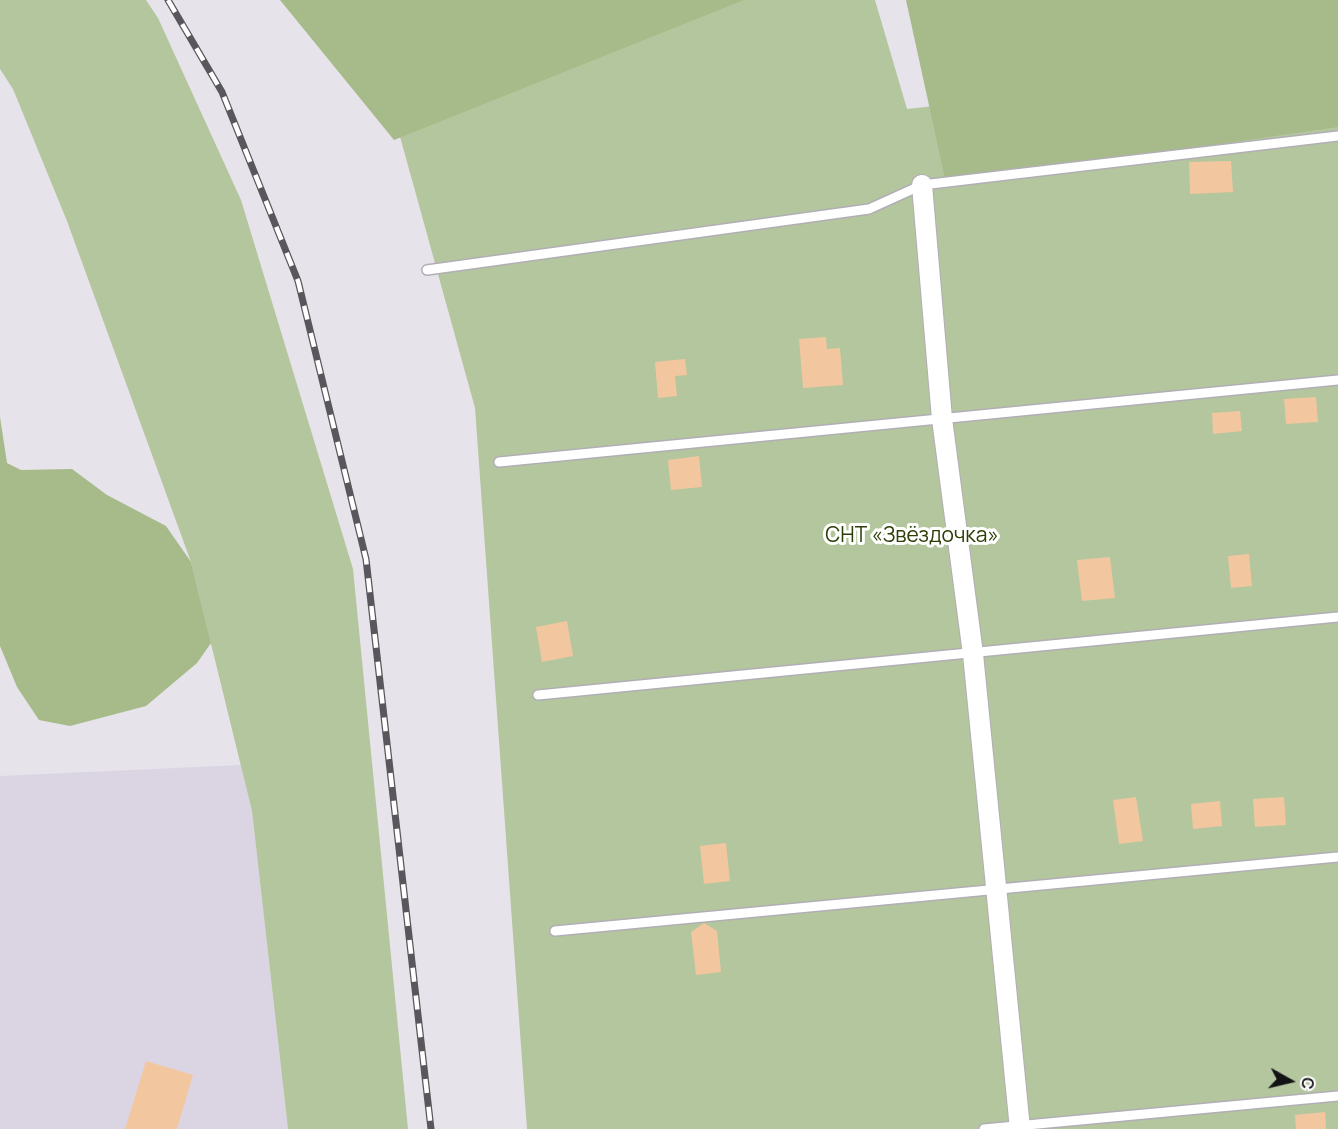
<!DOCTYPE html>
<html>
<head>
<meta charset="utf-8">
<style>
	body { margin:0 }
	#map { position:relative; width:1338px; height:1129px; overflow:hidden; background:#e6e3eb; font-family:Manrope,sans-serif }
	canvas { display:block }
	.north { position:absolute; left:1260px; top:1051px; width:60px; height:60px; -webkit-text-stroke:4px #fff; paint-order:stroke; rotate:98deg; font-size:16px; font-weight:700; line-height:24px; text-align:center; color:#131214 }
	.north::after { content:''; display:block; margin:auto; width:21px; height:27px; background:#131214; clip-path:polygon(50% 0,100% 100%,50% 72%,0 100%) }
</style>
</head>
<body>
<div id="map">
<canvas width="1338" height="1129"></canvas>
<div class="north">С</div>
</div>
<script>
const ctx = document.querySelector('canvas').getContext('2d');
ctx.lineJoin = 'round';
function paint(path, color) { ctx.fillStyle = color; ctx.fill(path, 'evenodd'); }
function strokePath(path, color, width, dash) { ctx.strokeStyle = color; ctx.lineWidth = width; ctx.lineCap = dash ? 'butt' : 'round'; ctx.setLineDash(dash || []); ctx.stroke(path); }
function label(font, color, halo, rows, align = 'center') {
  ctx.font = font + ' Manrope,sans-serif'; ctx.lineWidth = 6; ctx.setLineDash([]); ctx.textBaseline = 'middle'; ctx.strokeStyle = halo; ctx.fillStyle = color; for (const [text, x, y, turn = 0] of rows) {
    ctx.save(); ctx.translate(x, y); ctx.rotate((+turn || 0) * Math.PI / 180); ctx.textAlign = isNaN(turn) ? turn : align; if (halo) ctx.strokeText(text, 0, 0); ctx.fillText(text, 0, 0); ctx.restore();
  }
}
paint(new Path2D(`
	M241 765 252 811 288 1129H0V776Z`), '#dbd5e3');
paint(new Path2D(`
	M0 0H146L158 18 241 200 353 569 408 1129H288L252 811 191 562 67 221 13 89 0 69Z
	M594 0H875L907 109 1338 62V1129H527L475 408 383 75Z`), '#b4c69d');
paint(new Path2D(`
	M280 0H744L394 140Z
	M906 0H1338V127L946 183Z
	M0 417 7 463 21 470 72 469 107 495 166 526 191 562 211 643 197 663 146 706 70 726 39 720 17 687 0 646Z`), '#a6bb89');
paint(new Path2D(`
	M1231 161 1233 192 1190 194 1189 162Z
	M826 337 827 349 840 348 843 385 803 388 799 339Z
	M685 359 687 375 675 376 677 396 658 398 655 362Z
	M1316 397 1318 422 1286 424 1284 399Z
	M1240 411 1242 431 1213 434 1212 413Z
	M699 456 702 487 671 490 668 460Z
	M1249 554 1252 586 1231 588 1228 556Z
	M1110 557 1115 598 1082 601 1077 560Z
	M567 621 573 656 542 662 536 627Z
	M1136 797 1143 841 1119 844 1113 800Z
	M1284 797 1286 825 1255 827 1253 799Z
	M1220 801 1222 826 1193 829 1191 804Z
	M726 843 730 881 704 884 700 846Z
	M704 923 717 931 721 972 696 975 691 932Z
	M146 1061 193 1075 177 1129H125Z
	M1325 1112 1326 1129H1296L1295 1115Z`), '#f2c79f');
const lane = new Path2D(`
	M427 270 869 209 922 185 1338 136
	M499 462 1338 380
	M538 695 1338 617
	M555 931 1338 857
	M984 1129 1338 1096`);
const street = new Path2D(`
	M922 185 942 419 973 654 1020 1129`);
strokePath(lane, '#b1aeb5', 12);
strokePath(street, '#b1aeb5', 22);
strokePath(lane, '#fff', 9);
strokePath(street, '#fff', 20);
const rail = new Path2D(`
	M168 0 222 92 298 281 366 559 431 1129`);
strokePath(rail, '#58575b', 7);
strokePath(rail, '#fff', 4.5, [14]);
label('21px', '#2d3f07', '#fff', [
	["СНТ «Звёздочка»",912,536]
]);
</script>
</body>
</html>
